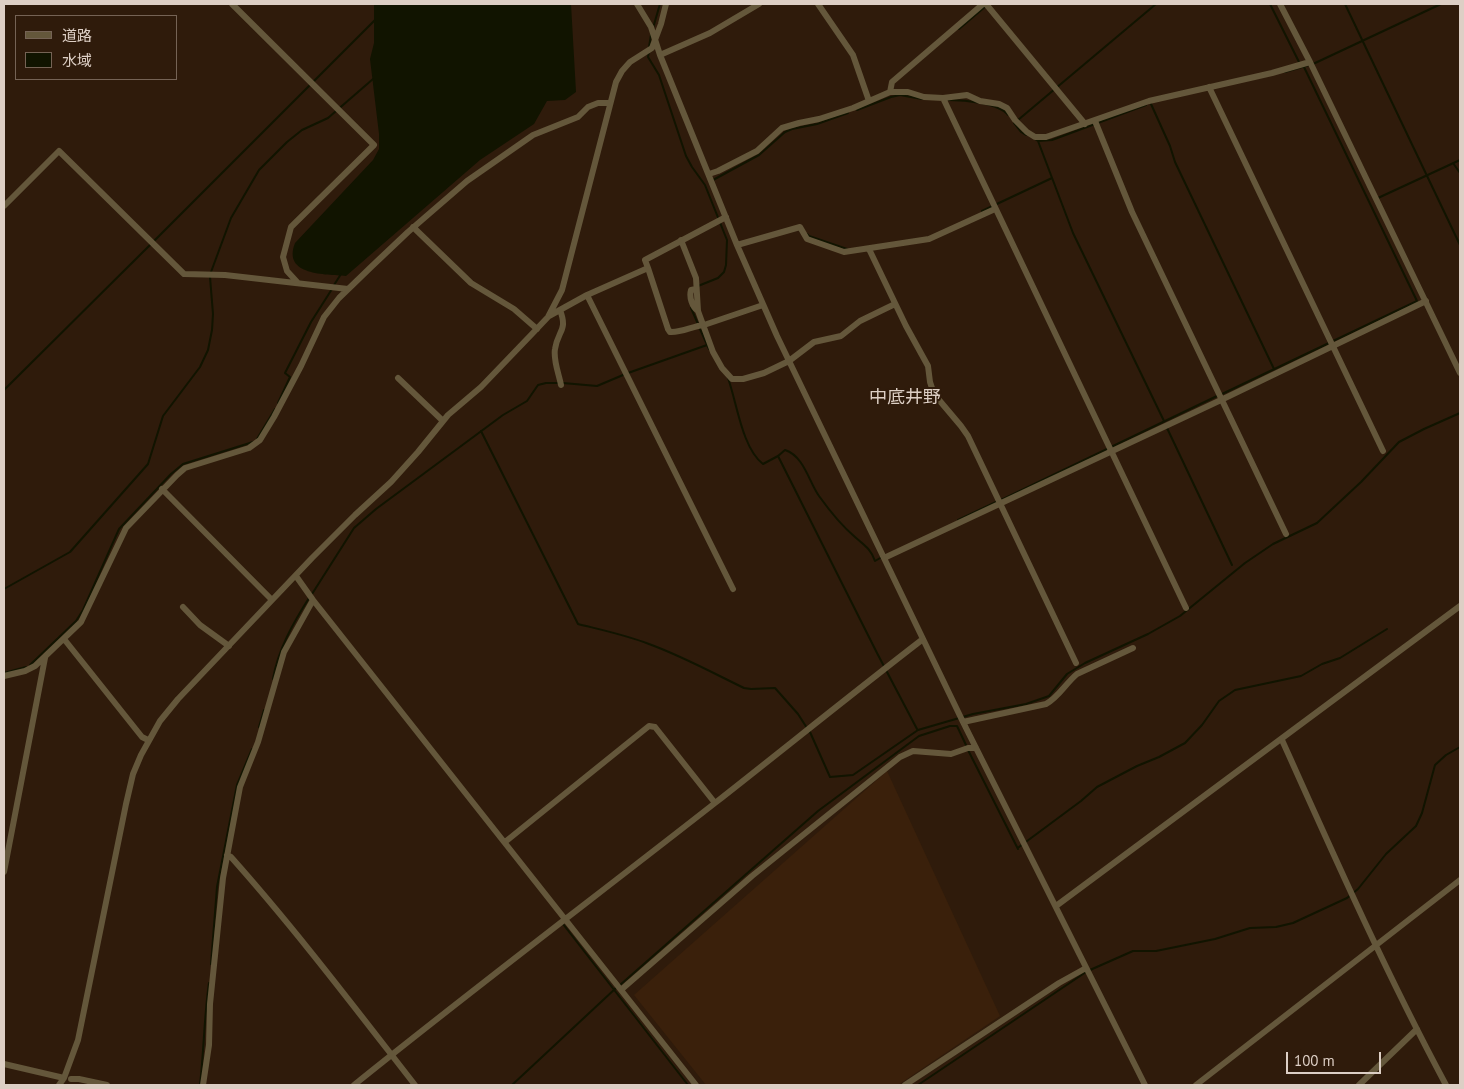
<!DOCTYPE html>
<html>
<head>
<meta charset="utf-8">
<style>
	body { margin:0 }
	#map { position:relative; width:1464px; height:1089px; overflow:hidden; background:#2f1b0b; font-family:"PT Sans","Noto Sans JP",sans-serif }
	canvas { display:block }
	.frame { position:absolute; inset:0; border:5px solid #ddcfc5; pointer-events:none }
	.legend { position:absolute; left:15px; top:15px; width:162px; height:65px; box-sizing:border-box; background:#2f1b0b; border:1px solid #756355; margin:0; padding:6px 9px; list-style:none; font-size:15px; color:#ddcfc5 }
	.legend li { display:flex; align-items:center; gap:10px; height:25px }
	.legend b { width:25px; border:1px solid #756355 }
	.scale { position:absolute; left:1286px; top:1052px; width:95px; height:22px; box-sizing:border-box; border:2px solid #ddcfc5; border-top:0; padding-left:6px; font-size:15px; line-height:18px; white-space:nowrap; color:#ddcfc5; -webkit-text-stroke:4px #2f1b0b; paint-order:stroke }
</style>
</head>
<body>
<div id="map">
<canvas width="1464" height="1089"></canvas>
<div class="frame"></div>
<ul class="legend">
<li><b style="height:6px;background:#64573b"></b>道路</li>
<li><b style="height:14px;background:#111400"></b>水域</li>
</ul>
<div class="scale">100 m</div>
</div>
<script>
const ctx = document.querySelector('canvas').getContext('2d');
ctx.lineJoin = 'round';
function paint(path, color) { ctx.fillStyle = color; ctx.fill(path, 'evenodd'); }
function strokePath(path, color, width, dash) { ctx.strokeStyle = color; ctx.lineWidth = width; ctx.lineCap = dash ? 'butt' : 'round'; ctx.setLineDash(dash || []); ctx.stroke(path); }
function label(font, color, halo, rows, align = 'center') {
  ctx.font = font + ' "PT Sans","Noto Sans JP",sans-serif'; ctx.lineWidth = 4; ctx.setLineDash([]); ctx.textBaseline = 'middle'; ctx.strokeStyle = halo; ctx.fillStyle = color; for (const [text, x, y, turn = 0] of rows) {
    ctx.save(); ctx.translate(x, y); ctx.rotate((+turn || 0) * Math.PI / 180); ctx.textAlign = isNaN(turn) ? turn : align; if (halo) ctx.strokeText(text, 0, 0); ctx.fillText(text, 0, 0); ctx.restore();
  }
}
paint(new Path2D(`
	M887 771 1000 1016 898 1085H706L634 995Z`), '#3a200b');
paint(new Path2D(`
	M374 4H571L576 92 565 100 547 101 534 124 480 160 346 276C326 274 282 276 295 243L373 160 379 149V134L370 59 374 43Z`), '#111400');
strokePath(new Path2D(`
	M1270 4 1299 62
	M1345 4 1460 245
	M653 28 660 4
	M959 29 986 6
	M649 47 651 35
	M649 52 648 57 659 75 686 156 692 167 705 185 727 240 726 265 724 272 718 278 698 286
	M1313 64 1441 4
	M1285 72 1309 65
	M313 82 375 20
	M949 100C964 100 999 103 1008 115
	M1151 104 1170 146 1175 162 1274 369
	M857 110 891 97 900 95 922 99
	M1018 120 1156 4
	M1014 123 1021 132 1026 135
	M1035 139 1038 141 1052 140 1146 105
	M1038 141 1073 233 1164 421
	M1453 163 1460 173
	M713 180 759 155 785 132 792 129 817 124 848 113
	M1378 198 1460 160
	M982 211 1052 178
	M807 234 809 236 847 249
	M154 241 310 85
	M211 272 231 218 259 170 287 142 302 130 328 118 373 79
	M334 285 341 274
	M691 308 698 324
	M700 329 709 349
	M628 373 707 345
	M728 378C737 403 742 448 763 464L778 456 877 653 917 729
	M563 383 597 386 623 375
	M4 390 151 244
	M1222 394 1417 301 1303 65
	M278 403 290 377 285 373 311 322 332 289
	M1167 428 1232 565
	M481 431 578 624C602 630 626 635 649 644 682 656 713 673 744 688L751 689 775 688 798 714 807 728
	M257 439 275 409
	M1111 447 1217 396
	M778 456 785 450C804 456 809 482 819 496 829 510 842 526 855 537 864 545 871 549 875 561L882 557
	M1001 500 1107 449
	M958 520 996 502
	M4 589 70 552 148 464 163 416 200 367 208 350 212 330 213 314 210 277
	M312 594 354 528 376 509 503 415 527 401 538 385 546 383H558
	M30 665 76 621 83 610 119 529 171 474 183 464 253 442
	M4 673 26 667
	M273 679C278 650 293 623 309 598
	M259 727 264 710
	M810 732 830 777 853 775 918 730 973 714 1026 704 1049 696 1067 674 1085 663 1148 634 1180 616 1245 563 1273 544 1317 523 1361 482 1399 442 1424 429 1460 413
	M968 750 1018 849
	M1019 847 1081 801 1097 787 1137 766 1159 757 1185 743 1202 725 1219 701 1235 690 1301 676 1322 664 1340 658 1387 629
	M563 924 688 1085
	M211 964 217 887 237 785 252 749
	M1090 970 1133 951H1156L1215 939 1250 928 1276 927 1293 923 1347 898 1358 889 1386 854 1416 826 1422 813 1435 765 1446 755 1460 747
	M620 985 818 811 919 736 950 726H957L966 745
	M200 1085C204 1051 204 1017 209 983
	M512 1085 616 988
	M918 1085 1086 972`), '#111400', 2);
strokePath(new Path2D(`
	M232 4 374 145 291 227 283 257 287 271 298 283
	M637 4 651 27 660 55 737 245 777 336 963 722 1145 1085
	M818 4 853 55 869 101
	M986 4 1085 124
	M1280 4 1310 62 1460 373
	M660 55 710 33 759 4
	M1209 87 1383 451
	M890 92 892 82 983 4
	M943 98 1186 608
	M1095 121 1132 212 1286 534
	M709 174 718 171 757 151 782 128 799 123 819 119 853 108 890 92H908L924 97 943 98 967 95 980 101 999 104 1007 108 1015 120 1027 132 1035 137H1046L1149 101 1272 73 1310 62
	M4 206 59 151 184 274 225 275 348 289
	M413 227 471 283 514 309 537 329
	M681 240 696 278 698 311 713 352 722 368 732 379H743L764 373 789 361 814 342 841 336 860 321 895 304
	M737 245 800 227 807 239 844 252 929 239 995 209
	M869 249 906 326 928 366 930 382 934 394 961 426 968 436 1076 663
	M648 268 668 329 670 332C681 333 693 326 704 325L763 305
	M696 289 691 290C689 297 692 307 698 311
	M587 295 733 589
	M560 310C568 331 558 330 555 349 553 360 559 374 561 385
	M549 316 587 295 648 268 645 260 726 217
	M398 378 443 421
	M162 489 272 600
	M884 558 1221 400 1426 301
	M296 576 313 600 696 1085
	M183 607 200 625 229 646
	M64 639 142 737 148 740
	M4 676 25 671 35 666 81 622 126 528 177 475 185 468 249 448 260 440 274 417 301 366 324 317 339 298 370 268 408 232 467 181 533 135 578 117 588 107 598 103H610
	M963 722 1046 704C1058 698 1066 683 1077 674L1133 648
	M1282 740C1334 856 1386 973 1446 1085
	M505 842 649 726 655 727 715 803
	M227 855 231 857C296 930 355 1008 415 1085
	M4 872 45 658
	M1056 906 1460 606
	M622 989 752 876 900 757 913 751 951 754 968 748H976
	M4 1064 64 1078
	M71 1079H79L107 1085
	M59 1085 64 1078 78 1040 126 804 133 774 141 755 160 721 178 699 312 558 355 515 391 482 418 452 448 415 481 387 530 336 548 317 562 290 616 82 622 71 630 62 652 48 661 24 666 4
	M203 1085 209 1045 210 1004 223 878 240 787 258 742 284 652 313 600
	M354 1085C473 989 595 897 715 803 785 748 853 693 923 639
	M905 1085 1059 983 1086 968
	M1196 1085 1460 880
	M1359 1085 1417 1029`), '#64573b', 6);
label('18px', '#ddcfc5', '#2f1b0b', [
	["中底井野",905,398]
]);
</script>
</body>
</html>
